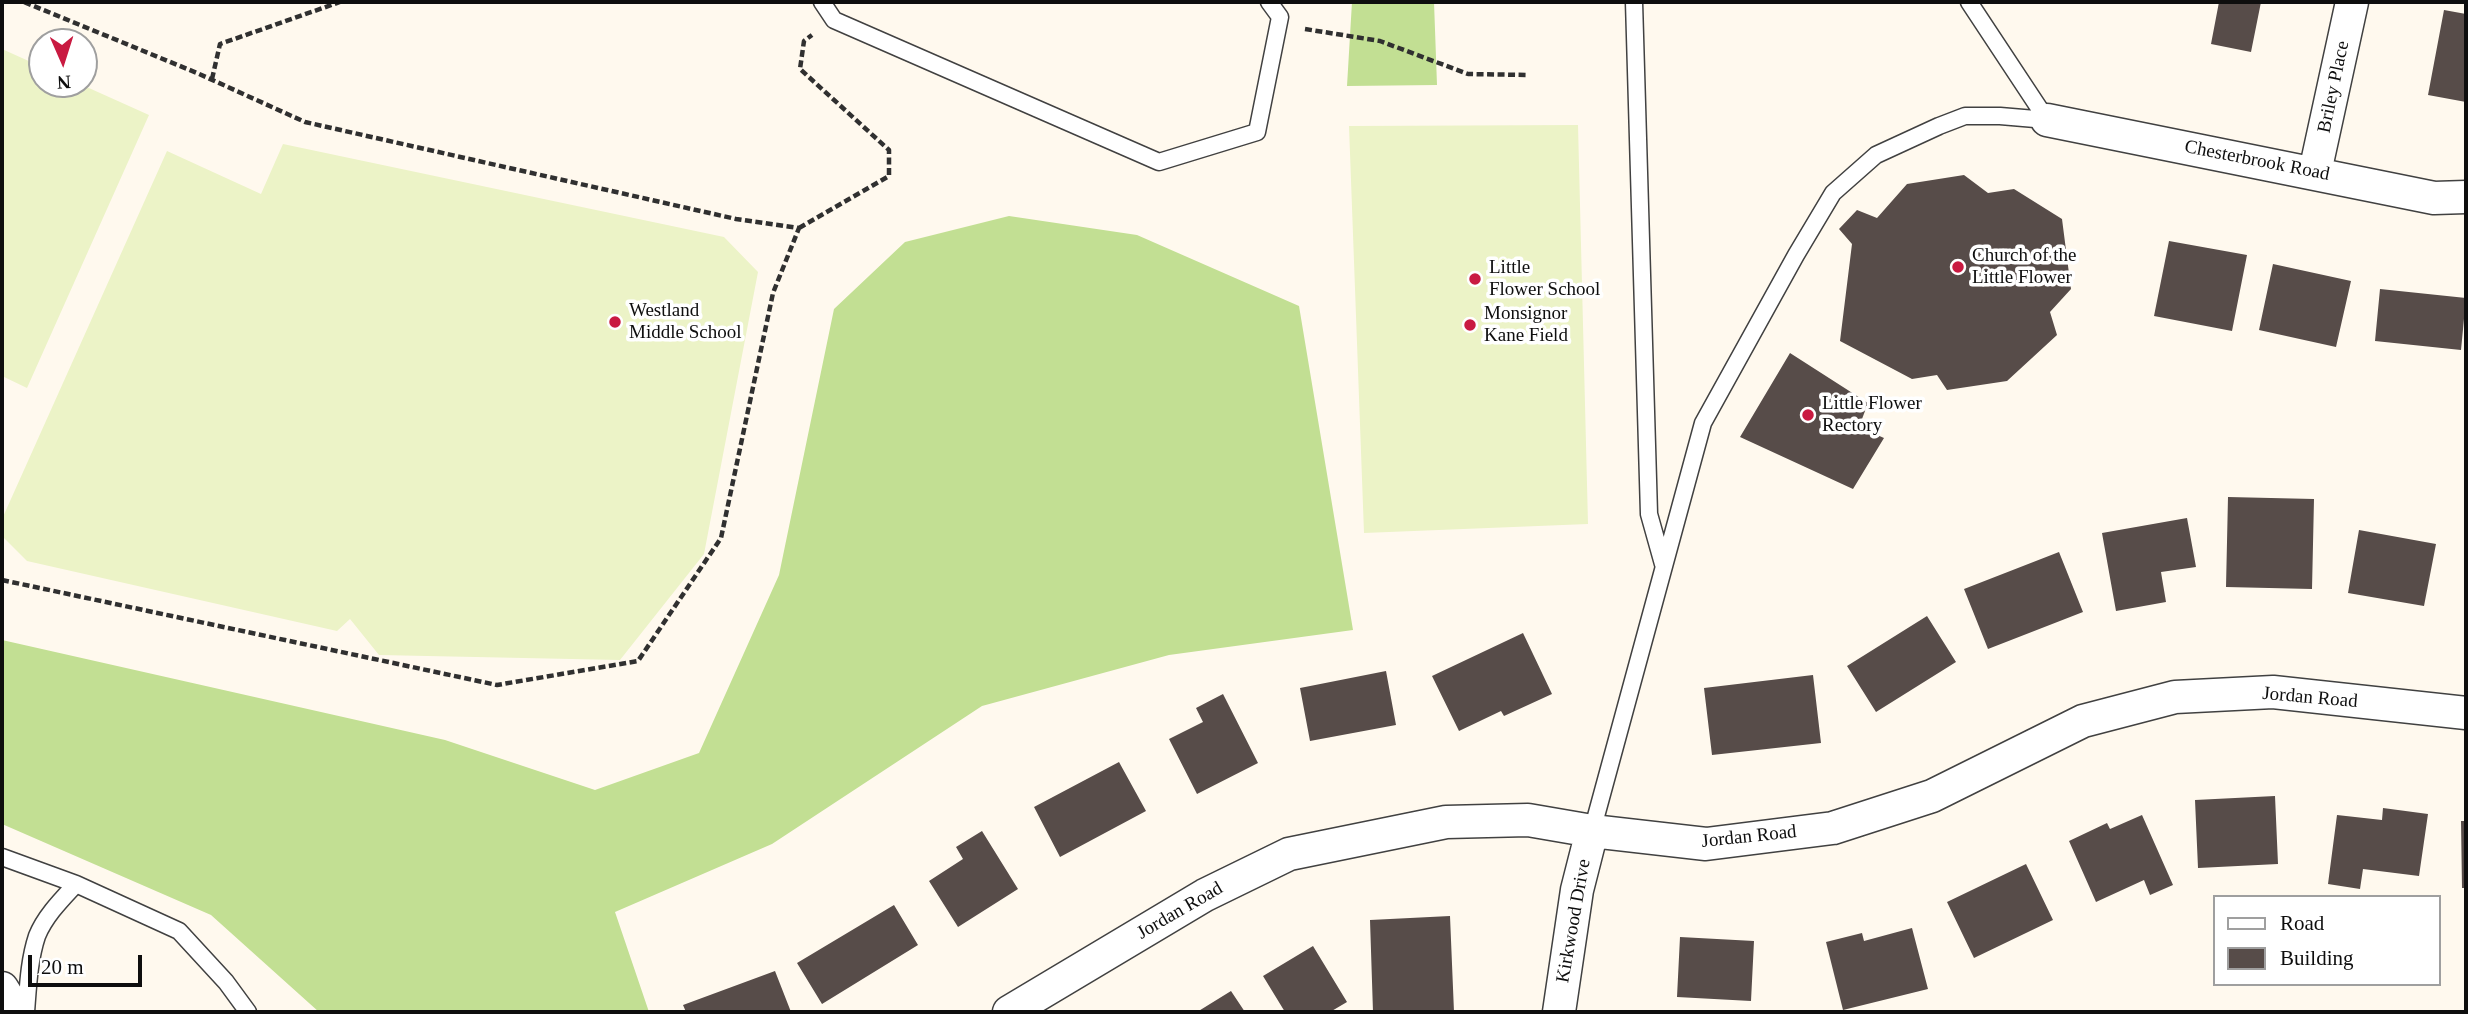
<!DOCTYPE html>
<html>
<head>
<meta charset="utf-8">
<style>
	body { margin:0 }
	#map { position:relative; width:2468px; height:1014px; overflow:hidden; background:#fff9ee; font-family:"Times New Roman",serif }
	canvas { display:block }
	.frame { position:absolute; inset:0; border:4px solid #0e0e0e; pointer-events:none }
	.legend { position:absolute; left:2213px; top:895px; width:228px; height:91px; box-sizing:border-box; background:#fff; border:2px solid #9f9f9f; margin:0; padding:9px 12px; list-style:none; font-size:21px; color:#0e0e0e }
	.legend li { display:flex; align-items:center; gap:14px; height:35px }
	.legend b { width:35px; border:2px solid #9f9f9f }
	.north { position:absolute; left:28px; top:28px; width:70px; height:70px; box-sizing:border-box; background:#fff; border:2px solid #9f9f9f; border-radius:50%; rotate:177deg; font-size:19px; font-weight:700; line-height:28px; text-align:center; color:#0e0e0e }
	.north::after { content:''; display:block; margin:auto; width:24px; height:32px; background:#c91a41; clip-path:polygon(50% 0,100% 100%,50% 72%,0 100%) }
	.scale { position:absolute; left:28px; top:955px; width:114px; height:32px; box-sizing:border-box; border:4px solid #0e0e0e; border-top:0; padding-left:9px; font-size:21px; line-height:24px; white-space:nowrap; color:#0e0e0e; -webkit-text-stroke:5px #fff; paint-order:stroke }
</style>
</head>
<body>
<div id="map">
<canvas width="2468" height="1014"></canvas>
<div class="frame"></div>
<ul class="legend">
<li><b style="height:9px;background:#fff"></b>Road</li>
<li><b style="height:19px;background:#574c49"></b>Building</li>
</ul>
<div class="north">N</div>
<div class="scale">20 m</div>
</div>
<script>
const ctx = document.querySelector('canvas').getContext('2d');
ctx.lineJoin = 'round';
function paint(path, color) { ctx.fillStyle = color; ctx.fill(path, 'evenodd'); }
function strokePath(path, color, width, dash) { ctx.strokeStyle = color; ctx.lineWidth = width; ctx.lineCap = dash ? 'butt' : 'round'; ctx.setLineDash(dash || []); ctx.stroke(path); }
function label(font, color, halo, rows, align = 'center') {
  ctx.font = font + ' "Times New Roman",serif'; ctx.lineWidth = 7; ctx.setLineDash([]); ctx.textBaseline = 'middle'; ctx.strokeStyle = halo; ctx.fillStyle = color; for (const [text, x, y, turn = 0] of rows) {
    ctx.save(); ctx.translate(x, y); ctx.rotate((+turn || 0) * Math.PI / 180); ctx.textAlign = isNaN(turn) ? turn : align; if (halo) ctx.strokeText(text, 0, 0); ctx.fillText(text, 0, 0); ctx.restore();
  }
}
paint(new Path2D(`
	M1352 2H1434L1437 85 1347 86Z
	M1009 216 1137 235 1299 306 1353 630 1169 655 982 706 772 844 615 912 649 1012H319L211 915 2 824V640L445 740 595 790 699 753 779 575 834 309 905 242Z`), '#c2df93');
paint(new Path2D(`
	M2 49 42 67V84H80L149 115 27 388 2 376Z
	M1578 125 1588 524 1364 533 1349 126Z
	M283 144 724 237 758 272 704 554 620 660 379 655 350 619 337 631 27 561 2 536V519L167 151 261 194Z`), '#ecf3c7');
paint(new Path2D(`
	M2219 2H2261L2251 52 2211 44Z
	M2444 10 2466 14V102L2428 95Z
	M1964 175 1988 193 2014 189 2062 219 2071 289 2050 312 2057 335 2007 381 1947 390 1937 375 1912 379 1840 341 1852 244 1839 229 1857 210 1877 218 1907 184Z
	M2169 241 2247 255 2232 331 2154 316Z
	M2273 264 2351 281 2336 347 2259 330Z
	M2380 289 2466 298 2461 350 2375 341Z
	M1790 353 1868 403 1859 427 1884 438 1853 489 1740 437Z
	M2228 497 2314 499 2312 589 2226 587Z
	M2187 518 2196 567 2161 572 2166 602 2116 611 2102 533Z
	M2359 530 2436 544 2424 606 2348 593Z
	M2059 552 2083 612 1988 649 1964 589Z
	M1927 616 1956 662 1876 712 1847 666Z
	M1523 633 1552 694 1504 716 1501 711 1459 731 1432 676Z
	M1386 671 1396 725 1310 741 1300 688Z
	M1813 675 1821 743 1712 755 1704 688Z
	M1223 694 1258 763 1197 794 1169 739 1203 722 1196 708Z
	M1119 762 1146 811 1060 857 1034 807Z
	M2275 796 2278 864 2198 868 2195 800Z
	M2383 808 2428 814 2419 876 2363 869 2360 889 2328 884 2337 815 2382 820Z
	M2142 815 2173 885 2150 895 2144 880 2096 902 2069 841 2107 823 2110 829Z
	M2461 821H2466V888H2462Z
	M982 831 1018 889 958 927 929 881 963 859 956 847Z
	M2026 864 2053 920 1974 958 1947 902Z
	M894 905 918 945 822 1004 797 963Z
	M1450 916 1454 1012H1373L1370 920Z
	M1912 928 1928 989 1843 1010 1826 942 1862 933 1864 941Z
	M1680 937 1754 941 1751 1001 1677 997Z
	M1313 946 1347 1002 1330 1012H1285L1263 976Z
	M775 971 791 1012H686L683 1005Z
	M1231 991 1245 1012H1197Z`), '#574c49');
const service = new Path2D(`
	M822 2 834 20 1159 162 1257 132 1280 17 1269 2
	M1634 2 1649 514 1663 564
	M1969 2 2047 120
	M1592 831 1703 423 1796 255 1833 193 1876 155 1939 126 1965 116H2000L2047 120
	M2 857 76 884 179 931 226 982 248 1012
	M26 1012C28 987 29 960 37 936 45 916 62 899 76 884`);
const minor = new Path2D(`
	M2047 120 2434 198 2466 197
	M2315 172 2352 2
	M2 988 17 1012
	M1009 1012 1205 895 1289 854 1446 822 1528 820 1592 831 1706 844 1833 828 1932 796 2083 721 2175 697 2273 692 2466 713
	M1559 1012 1577 890 1592 831`);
strokePath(service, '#414141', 19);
strokePath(minor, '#414141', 35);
strokePath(new Path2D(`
	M1305 29 1380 41 1468 74 1528 75
	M212 79 220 44 340 2
	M799 228 889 176V150L800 69 804 41 812 35
	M2 580 497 685 638 661 721 538 773 293 799 228 736 219 305 122 197 73 24 2`), '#303030', 4.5, [7, 3.5]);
strokePath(service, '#fff', 16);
strokePath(minor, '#fff', 32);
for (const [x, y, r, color] of [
	[1958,267,7,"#c91a41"],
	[1475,279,7,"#c91a41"],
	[615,322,7,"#c91a41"],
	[1470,325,7,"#c91a41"],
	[1808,415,7,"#c91a41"]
]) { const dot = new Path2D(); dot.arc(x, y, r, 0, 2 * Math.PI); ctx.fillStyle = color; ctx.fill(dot); strokePath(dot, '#fff', 2.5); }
label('19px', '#0e0e0e', '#fff', [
	["Briley Place",2334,87,-78],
	["Chesterbrook Road",2257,161,11],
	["Jordan Road",2310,698,5],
	["Jordan Road",1749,837,-6],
	["Jordan Road",1180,911,-30],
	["Kirkwood Drive",1574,921,-80]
]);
label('19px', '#0e0e0e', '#fff', [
	["Church of the",1972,256],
	["Little Flower",1972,278],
	["Little",1489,268],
	["Flower School",1489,290],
	["Westland",629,311],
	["Middle School",629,333],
	["Monsignor",1484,314],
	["Kane Field",1484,336],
	["Little Flower",1822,404],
	["Rectory",1822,426]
], 'left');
</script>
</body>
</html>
